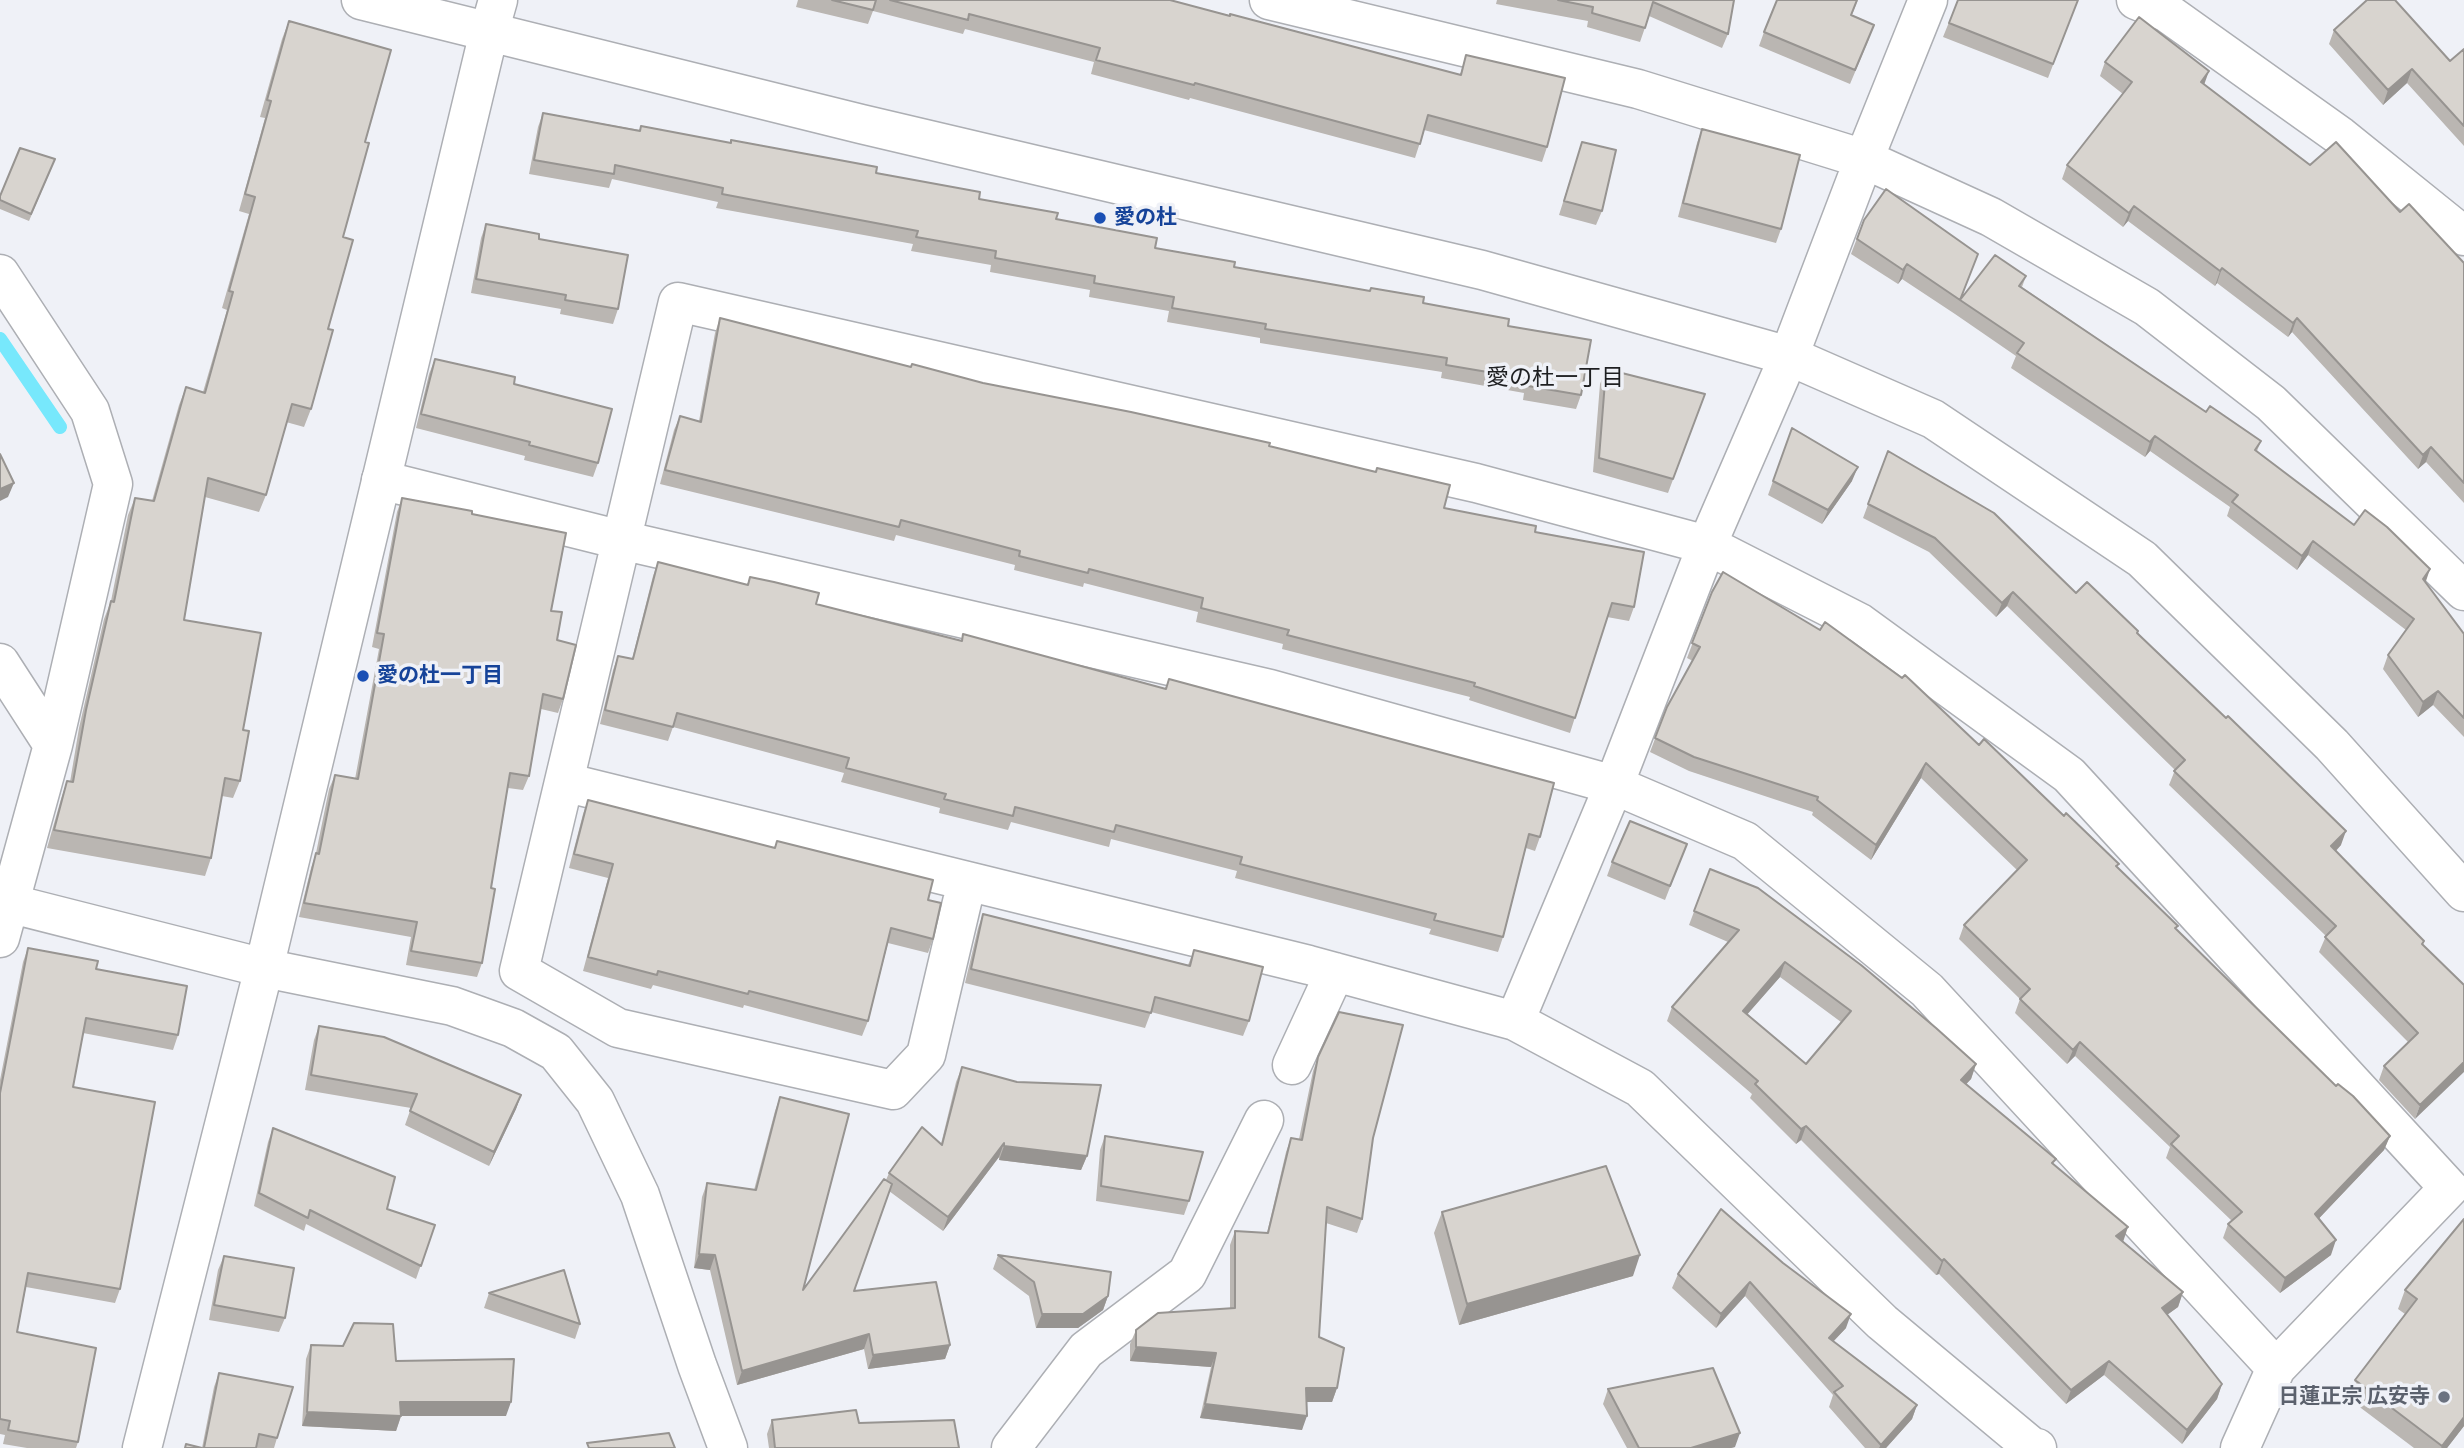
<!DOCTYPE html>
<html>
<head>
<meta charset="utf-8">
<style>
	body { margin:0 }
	canvas { display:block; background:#eff1f7 }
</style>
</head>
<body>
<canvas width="2464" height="1448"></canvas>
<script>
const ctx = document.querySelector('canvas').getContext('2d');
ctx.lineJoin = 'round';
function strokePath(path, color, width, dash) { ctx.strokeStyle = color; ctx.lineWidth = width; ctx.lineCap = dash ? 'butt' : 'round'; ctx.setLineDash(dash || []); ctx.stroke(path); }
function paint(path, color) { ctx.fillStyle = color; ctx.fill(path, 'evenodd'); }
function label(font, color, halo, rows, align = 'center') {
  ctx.font = font + ' Rubik,"Noto Sans JP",sans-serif'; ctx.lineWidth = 7; ctx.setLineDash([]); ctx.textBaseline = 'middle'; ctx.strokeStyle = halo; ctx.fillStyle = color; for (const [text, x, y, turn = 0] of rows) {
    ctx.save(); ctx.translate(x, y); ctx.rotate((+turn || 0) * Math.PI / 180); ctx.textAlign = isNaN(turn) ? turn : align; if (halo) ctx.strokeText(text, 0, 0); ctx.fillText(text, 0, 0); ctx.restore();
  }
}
strokePath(new Path2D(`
	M0 339 60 427`), '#77e8fc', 14);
const minor = new Path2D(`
	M1269 0 1638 89 1864 159 1991 217 2147 307 2271 403 2464 591
	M2136 0 2166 12 2340 136 2464 236
	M489 32 498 0
	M0 274 90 411 113 484 53 745 0 938
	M381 480 621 540 1270 689 1614 785 1745 841 1927 990 2276 1368
	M0 663 53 745
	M564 782 1309 965 1515 1021 1640 1088 1882 1322 2032 1447 2037 1448
	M967 881 926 1055 893 1090 618 1028 519 971 678 302 1476 483 1707 545 1860 623 2069 775 2449 1188 2276 1368 2240 1448
	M0 901 264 968 452 1006 513 1028 556 1052 595 1101 640 1195 697 1365 728 1448
	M1515 1021 1614 785 1707 545 1789 356 1864 159 1928 0
	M1292 1065 1335 972
	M1011 1448 1086 1350 1187 1274 1264 1120`);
const tertiary = new Path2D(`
	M361 0 861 124 1482 270 1789 356 1933 419 2142 559 2332 745 2464 892
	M142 1448 264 968 489 32`);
strokePath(minor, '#adafb4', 41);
strokePath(tertiary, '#adafb4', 41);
strokePath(minor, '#fff', 38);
strokePath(tertiary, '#fff', 38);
paint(new Path2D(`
	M798 0H1170L1460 75 1466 55 1547 147 1542 162 1424 130 1415 158 1190 98 1189 100 1091 74 1094 62 965 29 963 34 873 11 868 24 796 7Z
	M1497 0H1734L1728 34 1722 48 1649 16 1640 42 1587 27 1588 21 1496 4Z
	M1858 0 1852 15 1869 39 1850 84 1759 46 1764 32Z
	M1958 0H2078L2048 78 1943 37Z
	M289 21 365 142 343 237 328 329 311 409 304 427 286 422 266 495 259 512 205 497 184 620 243 730 240 781 233 798 222 796 211 858 205 876 47 848 61 799 67 781 70 782 79 728 104 619 111 601 128 515 135 498 152 501 179 405 186 387 203 392 227 310 222 308 249 214 239 211 265 118 260 117 282 39Z
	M2334 30 2450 61 2464 49V146L2407 83 2383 105 2329 44Z
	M2105 62 2204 84 2310 165 2400 212 2464 263V503L2426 462 2418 469 2292 332 2288 337 2217 283 2215 286 2128 221 2123 227 2062 179 2067 165 2123 94 2100 76Z
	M543 113 640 130 641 126 876 173 1056 219 1155 248 1234 267 1423 303 1508 326 1581 395 1576 409 1523 400 1524 393 1441 378 1442 372 1260 343V338L1167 322 1169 311 1089 297 1090 290 990 272 991 265 911 251 913 244 716 208 718 202 612 179 609 188 529 174 538 127Z
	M1702 129 1781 229 1776 243 1678 217 1697 143Z
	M1582 142 1602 211 1596 225 1559 215Z
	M52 167 29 221 0 209V196Z
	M1864 220 1960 300 2026 276 2022 287 2206 412 2261 441 2257 451 2425 583 2464 634V737L2433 705 2418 717 2383 669 2388 655 2406 630 2308 555 2297 570 2227 516 2230 507 2150 451 2145 457 2011 368 2016 356 1955 314 1957 309 1955 314 1902 279 1898 284 1851 254Z
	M486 224 539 239 618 309 613 324 560 314 561 309 471 293 481 238Z
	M720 318 911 367 1269 446 1444 508 1535 532 1634 607 1629 621 1607 617 1570 733 1469 700 1470 697 1282 649 1283 644 1196 622 1198 612 1084 583 1083 587 1014 570 1015 565 896 535 894 541 660 484 674 430 680 416 699 421 715 333Z
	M435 359 514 384 598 463 593 477 524 460 525 456 416 428 429 374Z
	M1606 369 1705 394 1668 493 1593 472 1600 384Z
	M1792 428 1852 481 1822 524 1768 495Z
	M1888 451 2076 593 2138 631V633L2341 845 2336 851 2424 941 2423 945 2464 985 2415 1119 2379 1080 2384 1066 2408 1042 2319 952 2326 936 2169 785 2175 770 2007 606 1996 617 1929 552 1863 518Z
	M402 498 472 514 551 611 557 640 563 699 558 713 541 709 529 776 523 790 508 788 491 888 482 963 477 977 406 965 411 937 299 917 311 868 316 853 329 789 335 775 355 779 379 649 372 647 397 512Z
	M658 562 747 585 750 577 816 604 961 641 963 634 1165 689 1169 679 1540 837 1535 851 1526 848 1503 937 1498 952 1429 934 1431 929 1235 878 1237 871 1111 839 1109 847 1011 822 1008 830 939 813 940 808 841 782 844 773 673 727 668 741 600 724 613 670 618 656 632 659 653 576Z
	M1712 592 1979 745 2119 864 2117 867 2176 929 2336 1086 2390 1136 2384 1150 2318 1219 2331 1255 2280 1293 2223 1238 2228 1224 2232 1221 2166 1158 2170 1147 2075 1056 2067 1064 2015 1013 2020 999 1959 939 1964 925 2017 870 1921 778 1871 860 1812 815 1813 812 1689 771 1650 752 1667 707 1693 661 1687 658Z
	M588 800 775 848 777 841 928 900 933 939 928 953 888 943 868 1021 862 1036 744 1005 743 1008 653 985 651 989 583 971 608 878 569 868 583 814Z
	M1687 844 1665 900 1607 876 1612 862Z
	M1710 869 1976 1064 1971 1079 1966 1084 2054 1165 2123 1241 2183 1292 2178 1307 2167 1315 2222 1384 2217 1399 2182 1444 2104 1375 2066 1404 1939 1274 1936 1275 1801 1140 1796 1144 1750 1098 1752 1094 1667 1021 1672 1007 1728 942 1689 925ZM1780 977 1841 1022 1806 1064 1747 1014Z
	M983 914 1188 965 1194 950 1249 1021 1243 1036 1151 1012 1145 1028 965 983 978 928Z
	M28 948 96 969 178 1035 173 1050 83 1033 73 1087 120 1289 115 1303 26 1287 17 1332 78 1442 76 1448H27L3 1444 5 1435 0 1434V1080L23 962Z
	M319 1026 521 1095 516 1109 489 1166 405 1125 411 1108 305 1090 314 1040Z
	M1318 1057 1373 1138 1362 1219 1357 1233 1326 1223 1319 1337 1337 1388 1332 1402H1306L1302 1430 1200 1418 1211 1367 1130 1361V1344L1136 1330 1230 1309V1245L1235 1231 1267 1233 1286 1152 1291 1138 1299 1139 1313 1071Z
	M962 1067 1087 1156 1081 1170 999 1160V1157L943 1231 889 1191 854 1291 950 1345 945 1359 868 1369 864 1349 737 1385 710 1270 694 1268 702 1197 707 1183 754 1190 775 1111 780 1097 803 1290 886 1180 889 1173 941 1144 956 1082Z
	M273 1128 387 1209 435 1225 416 1279 306 1224 304 1231 254 1206 268 1142Z
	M1105 1136 1189 1201 1184 1215 1096 1201 1100 1150Z
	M1721 1209 1846 1328 1833 1342 1917 1405 1912 1419 1886 1448H1865L1829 1407 1833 1395 1745 1296 1716 1328 1672 1288 1678 1274Z
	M1442 1212 1633 1276 1459 1325 1434 1233Z
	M2464 1219V1426L2447 1448H2414L2349 1399 2355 1380 2405 1314 2398 1309 2405 1290Z
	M998 1255 1108 1296 1103 1310 1078 1328H1036L1029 1296 993 1269Z
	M224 1256 285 1318 279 1332 209 1320 218 1270Z
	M489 1293 580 1324 575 1339 484 1308Z
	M311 1345 396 1361 506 1416H401L396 1431 302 1426 306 1359Z
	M219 1373 277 1438 274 1448H185L186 1444 202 1448 214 1387Z
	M1608 1389 1735 1447 1731 1448H1627L1603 1404Z
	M772 1420 859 1423 959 1448H769L767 1434Z`), '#bab6b2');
paint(new Path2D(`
	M2412 69 2407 83 2383 105 2388 90Z
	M2209 71 2204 85 2201 82Z
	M2134 206 2128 221 2123 227 2129 213Z
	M1907 264 1902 279 1898 284 1903 270Z
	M2222 268 2217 283 2215 286 2220 271Z
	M2297 318 2292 332 2288 337 2293 323Z
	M2155 436 2150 451 2145 457 2150 442Z
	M2431 447 2426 462 2418 469 2423 455Z
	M1858 467 1852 481 1822 524 1828 510Z
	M14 483 8 497 0 501V489Z
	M2313 541 2308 555 2297 570 2302 556Z
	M2430 569 2425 584 2423 579Z
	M2013 592 2007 606 1996 617 2002 603Z
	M2438 691 2433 705 2418 717 2423 702Z
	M1926 763 1921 778 1871 860 1876 845Z
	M2346 831 2341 845 2326 861 2331 846Z
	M1785 962 1780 977 1738 1025 1743 1011Z
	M2080 1042 2075 1056 2067 1064 2073 1050Z
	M2464 1062V1072L2415 1119 2420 1105Z
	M1976 1064 1971 1079 1956 1095 1961 1080Z
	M521 1095 516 1109 489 1166 494 1152Z
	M1806 1126 1801 1140 1796 1144 1801 1129Z
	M2390 1136 2384 1150 2309 1229 2315 1214Z
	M1004 1143 999 1157 943 1231 948 1217Z
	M1004 1146 1087 1156 1081 1170 999 1160Z
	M2128 1227 2123 1242 2116 1236Z
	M2336 1240 2331 1255 2280 1293 2285 1278Z
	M699 1254 715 1255 710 1270 694 1268Z
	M1640 1255 1633 1276 1459 1325 1467 1304Z
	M1944 1259 1939 1274 1936 1275 1942 1261Z
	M1750 1282 1745 1296 1716 1328 1721 1314Z
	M2183 1292 2178 1307 2157 1322 2162 1308Z
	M1108 1296 1103 1310 1078 1328H1036L1042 1314Z
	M1851 1314 1846 1328 1823 1352 1829 1338Z
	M869 1334 864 1349 737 1385 742 1371Z
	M950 1345 945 1359 868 1369 873 1355Z
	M1136 1347 1216 1353 1211 1367 1130 1361Z
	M2109 1361 2104 1375 2066 1404 2071 1390Z
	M2222 1384 2217 1399 2182 1444 2187 1430Z
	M1306 1388H1337L1332 1402H1300Z
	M400 1402H511L506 1416H395Z
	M1205 1404 1307 1416 1302 1430 1200 1418Z
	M1917 1405 1912 1419 1886 1448H1879L1881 1445Z
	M307 1412 401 1416 396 1431 302 1426Z
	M2464 1417V1426L2447 1448H2441Z
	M1740 1433 1735 1447 1731 1448H1691Z`), '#979491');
const building = new Path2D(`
	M832 0H876L873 10Z
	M890 0H1170L1230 16V14L1461 75 1466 55 1565 78 1547 147 1428 115 1420 144 1195 83 1194 85 1096 60 1100 48 969 14 968 20Z
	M1558 0H1734L1728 34 1653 2 1645 28 1592 13 1593 7Z
	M1777 0H1857L1851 15 1874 25 1855 70 1764 32Z
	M1958 0H2078L2053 64 1949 23Z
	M2367 0H2395L2450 61 2464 49V126L2412 69 2388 90 2334 30Z
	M2139 17 2209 71 2201 82 2310 165 2336 142 2400 212 2409 204 2464 263V483L2431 447 2423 455 2297 318 2293 323 2222 268 2220 271 2134 206 2129 213 2067 165 2132 82 2105 62Z
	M289 21 391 50 365 142 369 143 343 237 353 240 328 329 333 330 311 409 292 404 266 495 208 478 184 620 261 633 243 730 249 731 240 781 225 778 211 858 54 830 67 781 73 782 86 710 111 601 114 602 135 498 154 501 186 387 205 393 233 292 229 291 255 197 245 194 271 101 267 100Z
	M543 113 640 131 641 126 731 143V140L877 167 876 173 980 192 979 199 1058 213 1056 219 1157 238 1155 248 1235 262 1234 267 1370 291 1371 288 1424 297 1423 303 1509 319 1508 326 1591 340 1581 395 1528 386 1529 379 1446 365 1447 358 1265 329 1266 324 1172 308 1174 297 1094 283 1095 276 995 258 996 251 916 237 918 231 722 194 723 188 615 165 614 174 534 160Z
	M1702 129 1800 155 1781 229 1683 203Z
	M1582 142 1616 150 1602 211 1564 201Z
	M20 148 55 159 31 214 0 200V196Z
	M1886 189 1978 254 1960 300 1907 264 1903 270 1857 239 1864 220Z
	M486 224 539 234V239L628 255 618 309 565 300 566 295 476 279Z
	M1995 255 2026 276 2019 286 2206 412 2210 406 2261 441 2255 450 2354 525 2365 510 2387 527 2430 569 2423 579 2464 634V718L2438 691 2423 702 2388 655 2414 619 2313 541 2302 556 2232 502 2238 495 2155 436 2150 442 2017 353 2024 343 1960 300Z
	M720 318 911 367 912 364 983 383 1131 412 1270 443 1269 446 1376 472 1377 468 1450 485 1444 508 1536 526 1535 532 1644 552 1634 607 1612 603 1575 718 1474 686 1475 683 1287 635 1289 630 1201 608 1203 598 1089 569 1088 573 1019 556 1020 551 901 520 899 527 665 470 680 416 701 422Z
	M435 359 515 377 514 384 612 409 598 463 529 445 530 442 421 414Z
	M1606 369 1705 394 1673 479 1599 458Z
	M1792 428 1858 467 1828 510 1773 481Z
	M1888 451 1994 513 2076 593 2087 582 2138 631 2137 633 2226 718 2228 716 2346 831 2331 846 2424 941 2422 944 2464 985V1062L2420 1105 2384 1066 2418 1033 2325 937 2336 926 2174 771 2185 760 2013 592 2002 603 1935 538 1868 504Z
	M0 454 14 483 0 489Z
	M402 498 472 511V514L566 533 551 611 562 612 557 640 576 645 563 699 543 694 529 776 510 773 491 888 495 889 482 963 411 951 417 922 304 903 316 853 319 854 335 775 358 779 384 634 377 633Z
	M658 562 748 585 750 577 774 582 819 593 816 604 962 641 963 634 1166 689 1169 679 1554 783 1540 837 1529 834 1503 937 1434 920 1436 914 1240 864 1242 857 1116 825 1114 832 1015 807 1013 816 944 799 946 794 846 768 849 758 677 713 673 727 605 710 618 656 633 659Z
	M1723 572 1820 630 1825 622 1902 678 1905 675 1979 745 1984 739 2064 816 2066 813 2119 864 2116 866 2178 926 2175 928 2336 1086 2338 1084 2353 1096 2390 1136 2315 1214 2336 1240 2285 1278 2228 1224 2242 1212 2171 1144 2179 1136 2080 1042 2073 1050 2020 999 2030 989 1964 925 2027 860 1926 763 1876 845 1817 800 1818 797 1694 757 1655 738 1667 707 1700 647 1692 643 1712 592Z
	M588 800 775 848 777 841 933 880 928 900 941 903 933 939 891 928 868 1021 749 991 748 994 658 971 657 975 588 957 613 864 574 854Z
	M1630 821 1687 844 1670 886 1612 862Z
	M1710 869 1758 888 1861 965 1936 1028 1976 1064 1961 1080 2056 1159 2052 1163 2128 1227 2116 1236 2183 1292 2162 1308 2222 1384 2187 1430 2109 1361 2071 1390 1944 1259 1942 1261 1806 1126 1801 1129 1755 1084 1758 1081 1672 1007 1739 930 1694 911ZM1785 962 1851 1011 1806 1064 1743 1011Z
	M983 914 1190 966 1194 950 1263 967 1249 1021 1155 997 1151 1013 971 969Z
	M28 948 98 961 96 969 187 986 178 1035 86 1018 73 1087 155 1102 120 1289 28 1273 17 1332 96 1348 78 1442 8 1430 10 1421 0 1419V1093Z
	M1339 1012 1403 1025 1373 1138 1362 1219 1327 1207 1319 1337 1344 1348 1337 1388H1306L1307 1416 1205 1404 1216 1353 1136 1347V1330L1158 1313 1235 1308V1231L1268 1233 1291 1138 1302 1140 1318 1057Z
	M319 1026 384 1037 521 1095 494 1152 410 1111 417 1094 311 1075Z
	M962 1067 1017 1082 1101 1085 1087 1156 1004 1146V1143L948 1217 889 1173 922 1127 942 1145Z
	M780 1097 849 1114 803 1290 884 1179 892 1184 854 1291 936 1282 950 1345 873 1355 869 1334 742 1371 715 1255 699 1254 707 1183 756 1190Z
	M273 1128 395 1177 387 1209 435 1225 421 1266 310 1210 308 1218 259 1193Z
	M1105 1136 1203 1152 1189 1201 1101 1186Z
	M1606 1166 1640 1255 1467 1304 1442 1212Z
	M1721 1209 1783 1263 1851 1314 1829 1338 1917 1405 1881 1445 1834 1392 1843 1386 1750 1282 1721 1314 1678 1274Z
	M2464 1219V1417L2442 1446 2355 1380 2417 1299 2405 1290Z
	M998 1255 1111 1272 1108 1296 1083 1314H1042L1034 1282Z
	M224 1256 294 1268 285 1318 214 1305Z
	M564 1270 580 1324 489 1293Z
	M354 1323 393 1324 396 1361 514 1359 511 1402H400L401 1416 307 1412 311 1345 343 1346Z
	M1713 1368 1740 1433 1691 1448H1639L1608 1389Z
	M219 1373 293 1387 277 1438 259 1434 256 1448H204Z
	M856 1410 859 1423 954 1420 959 1448H775L772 1420Z
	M669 1433 675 1448H589L587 1443Z
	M186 1444 202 1448H185Z`);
paint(building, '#d8d4cf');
strokePath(building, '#979491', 2);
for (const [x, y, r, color] of [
	[1100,218,7,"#1a4fb4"],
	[363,676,7,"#1a4fb4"],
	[2444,1397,7,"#6b7280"]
]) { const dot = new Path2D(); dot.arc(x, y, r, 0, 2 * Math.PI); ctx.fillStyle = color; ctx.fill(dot); strokePath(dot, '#eff1f7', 2.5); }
label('bold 21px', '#164399', '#eff1f7', [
	["愛の杜",1114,218],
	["愛の杜一丁目",377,676]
], 'left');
label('bold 21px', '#5b616d', '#eff1f7', [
	["日蓮正宗 広安寺",2430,1397]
], 'right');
label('23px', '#1e1f21', '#eff1f7', [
	["愛の杜一丁目",1555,378]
]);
</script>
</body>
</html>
